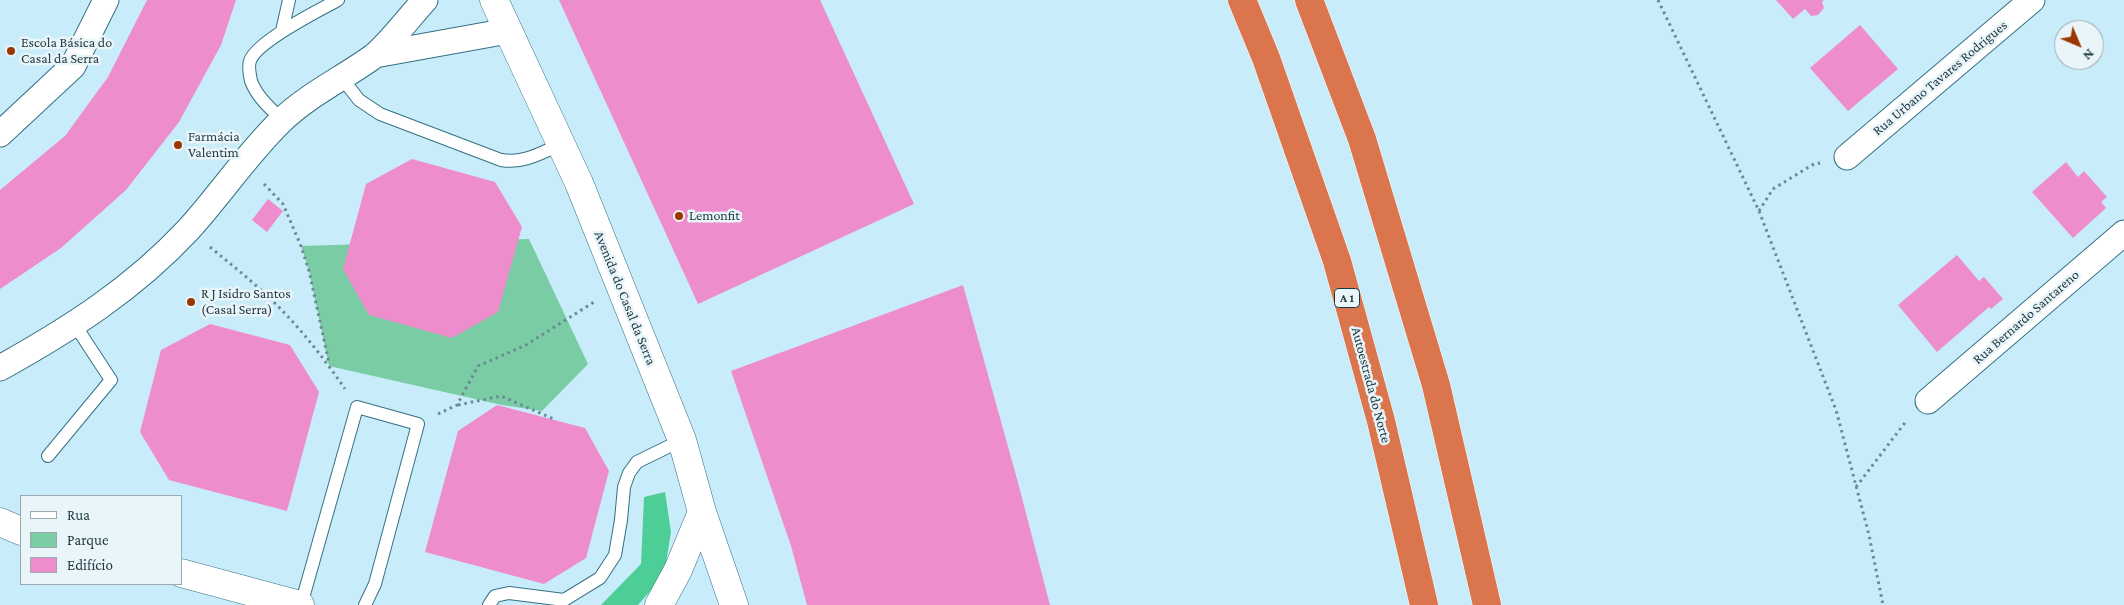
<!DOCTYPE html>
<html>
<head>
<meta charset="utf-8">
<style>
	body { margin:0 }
	#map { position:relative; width:2124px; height:605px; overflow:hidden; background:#c8ecf9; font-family:"Crimson Pro",serif }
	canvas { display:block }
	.legend { position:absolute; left:20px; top:495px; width:162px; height:90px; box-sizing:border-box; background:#e9f5f9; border:1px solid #98a9af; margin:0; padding:6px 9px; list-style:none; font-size:15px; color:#1e3740 }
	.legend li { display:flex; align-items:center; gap:10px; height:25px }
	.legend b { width:25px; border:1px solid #98a9af }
	.north { position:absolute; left:2054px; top:20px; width:50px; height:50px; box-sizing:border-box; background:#e9f5f9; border:1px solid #98a9af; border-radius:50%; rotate:135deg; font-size:14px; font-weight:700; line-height:20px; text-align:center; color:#1e3740 }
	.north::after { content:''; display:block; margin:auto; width:18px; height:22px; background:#9a3600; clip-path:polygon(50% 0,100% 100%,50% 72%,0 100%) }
</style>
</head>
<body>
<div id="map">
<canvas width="2124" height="605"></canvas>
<ul class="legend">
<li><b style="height:6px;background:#fff"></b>Rua</li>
<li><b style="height:14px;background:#79cca3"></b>Parque</li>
<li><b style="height:14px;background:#ee8dcc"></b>Edifício</li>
</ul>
<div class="north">N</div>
</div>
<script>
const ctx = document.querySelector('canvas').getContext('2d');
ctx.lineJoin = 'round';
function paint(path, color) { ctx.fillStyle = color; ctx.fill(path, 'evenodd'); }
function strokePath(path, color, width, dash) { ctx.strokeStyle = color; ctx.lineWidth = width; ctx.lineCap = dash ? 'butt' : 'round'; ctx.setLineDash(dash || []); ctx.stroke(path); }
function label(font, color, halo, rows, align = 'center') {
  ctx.font = font + ' "Crimson Pro",serif'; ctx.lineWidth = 5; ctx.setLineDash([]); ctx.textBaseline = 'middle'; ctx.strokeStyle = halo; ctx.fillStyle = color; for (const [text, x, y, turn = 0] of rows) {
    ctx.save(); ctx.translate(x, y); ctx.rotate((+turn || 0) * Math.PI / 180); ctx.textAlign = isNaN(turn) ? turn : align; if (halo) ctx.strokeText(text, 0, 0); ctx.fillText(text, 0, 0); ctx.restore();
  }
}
paint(new Path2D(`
	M529 239 588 364 542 411 502 405 329 366 309 271 301 246Z`), '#79cca3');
paint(new Path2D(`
	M665 492 671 532 664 575 638 605H601L641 564 644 497Z`), '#4cce96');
paint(new Path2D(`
	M147 0H236L221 45 179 122 126 190 61 248 0 289V190L65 136 108 77Z
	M559 0H820L914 204 698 304Z
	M1776 0H1824L1822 2 1824 8 1818 15 1811 16 1805 9 1793 19Z
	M1860 25 1898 69 1848 111 1810 68Z
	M412 159 495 182 522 227 498 312 452 338 369 315 343 269 366 184Z
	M2066 162 2078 177 2084 171 2107 197 2101 202 2106 208 2073 238 2032 192Z
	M268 199 283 211 267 232 252 220Z
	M1957 255 1979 281 1984 277 2003 299 1991 309 1989 307 1937 352 1898 305Z
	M963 285 1017 479 1050 605H807L791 546 731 371Z
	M210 324 290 345 319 392 287 511 169 480 140 432 161 350Z
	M497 405 585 428 609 471 586 558 544 584 425 552 458 431Z`), '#ee8dcc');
const service = new Path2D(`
	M282 31 289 0
	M341 77 359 100 380 114 501 160C523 164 541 153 561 144
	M282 120C270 108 257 97 251 81 250 76 248 66 250 61 256 42 319 10 338 0
	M48 456 111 380 75 325
	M301 605 357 407 418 424 375 584 365 605
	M489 605 495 596 509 593 564 600 600 578 615 555 621 520 624 487 629 473 637 462 682 440`);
const minor = new Path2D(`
	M375 55 508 31
	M0 134 73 66 106 0
	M1847 157 2032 0
	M0 368C70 329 133 289 188 230 220 195 247 154 281 121 309 94 344 78 374 56 389 44 411 15 425 0
	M1928 401 2124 233`);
const tertiary = new Path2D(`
	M494 0 579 183 682 440 702 512 734 605
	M0 522 21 531
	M181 573 300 605
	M659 605 678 570 702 512`);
const motorway = new Path2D(`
	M1242 0 1266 58 1337 261 1381 421 1424 605
	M1309 0 1362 139 1436 385 1487 605`);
strokePath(service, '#357184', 14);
strokePath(minor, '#357184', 27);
strokePath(tertiary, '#357184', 29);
strokePath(motorway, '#fff', 29);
strokePath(new Path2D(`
	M1658 0 1759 211 1836 410 1869 535 1883 605
	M264 184 283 204 301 246 309 271 329 363
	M1759 211 1773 189 1812 165 1820 163
	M210 247C228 262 246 276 263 292 294 320 321 354 345 389
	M458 405 501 396 556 420
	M438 414 457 405 478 366 526 345 594 302
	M1856 487 1907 420`), '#6b8994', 3, [2.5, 4]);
strokePath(service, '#fff', 12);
strokePath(minor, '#fff', 25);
strokePath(tertiary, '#fff', 28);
strokePath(motorway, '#da754d', 28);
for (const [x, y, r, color] of [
	[11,51,5,"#9a3600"],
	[178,145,5,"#9a3600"],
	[679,216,5,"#9a3600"],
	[191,302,5,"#9a3600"]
]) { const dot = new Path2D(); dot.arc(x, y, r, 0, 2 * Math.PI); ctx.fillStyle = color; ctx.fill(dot); strokePath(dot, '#e9f5f9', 2); }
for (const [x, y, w] of [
	[1347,298,25]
]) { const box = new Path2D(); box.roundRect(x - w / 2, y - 9.5, w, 19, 4); ctx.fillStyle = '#e9f5f9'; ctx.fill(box); strokePath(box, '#1e3740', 1); }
label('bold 12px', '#1e3740', null, [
	["A 1",1347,298]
]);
label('14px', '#1e3740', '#e9f5f9', [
	["Escola Básica do",21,43],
	["Casal da Serra",21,59],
	["Farmácia",188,137],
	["Valentim",188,153],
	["Lemonfit",689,216],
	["R J Isidro Santos",201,294],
	["(Casal Serra)",201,310]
], 'left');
label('14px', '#1e3740', '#e9f5f9', [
	["Rua Urbano Tavares Rodrigues",1940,78,-40],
	["Avenida do Casal da Serra",625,298,68],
	["Rua Bernardo Santareno",2026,317,-41],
	["Autoestrada do Norte",1371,385,75]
]);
</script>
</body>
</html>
